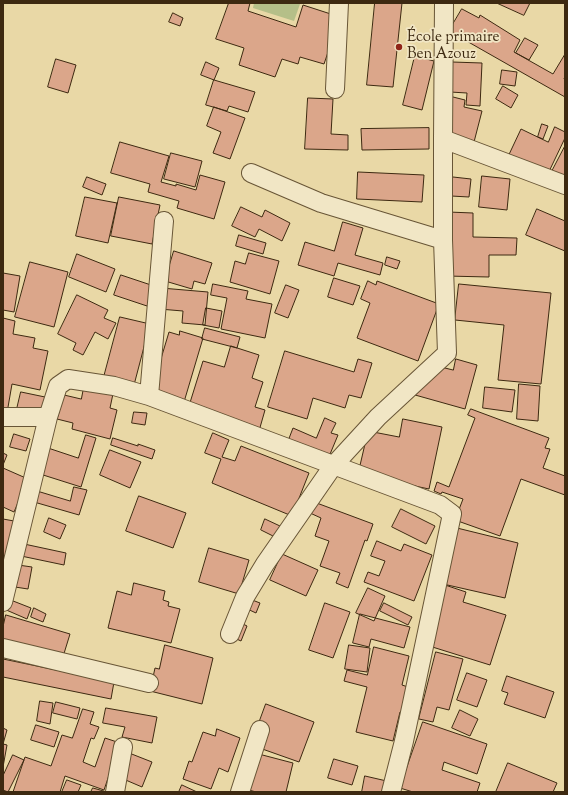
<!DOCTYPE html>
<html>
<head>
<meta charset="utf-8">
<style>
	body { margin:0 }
	#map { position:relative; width:568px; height:795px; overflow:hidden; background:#e9d8a6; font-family:"Sorts Mill Goudy",serif }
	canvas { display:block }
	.frame { position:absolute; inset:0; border:4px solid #3d2911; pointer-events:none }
</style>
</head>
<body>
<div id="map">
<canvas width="568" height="795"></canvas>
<div class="frame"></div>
</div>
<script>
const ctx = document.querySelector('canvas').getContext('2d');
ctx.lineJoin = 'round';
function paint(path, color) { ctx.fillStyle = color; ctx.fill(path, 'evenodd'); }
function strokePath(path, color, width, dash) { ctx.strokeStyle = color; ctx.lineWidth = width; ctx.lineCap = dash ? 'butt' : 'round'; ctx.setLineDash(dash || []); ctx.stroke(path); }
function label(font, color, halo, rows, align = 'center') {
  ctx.font = font + ' "Sorts Mill Goudy",serif'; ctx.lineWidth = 3.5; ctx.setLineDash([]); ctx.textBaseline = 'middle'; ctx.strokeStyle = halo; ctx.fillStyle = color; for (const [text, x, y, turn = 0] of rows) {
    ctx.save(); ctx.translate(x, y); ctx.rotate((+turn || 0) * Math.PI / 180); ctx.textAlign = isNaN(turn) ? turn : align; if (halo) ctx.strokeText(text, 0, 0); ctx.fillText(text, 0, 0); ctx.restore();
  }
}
paint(new Path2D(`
	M254 3H297L300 4 294 21 253 8Z`), '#b5bf88');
const building = new Path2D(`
	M229 3H250L248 11 296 27 303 5 340 17 324 64 300 57 298 64 282 59 275 77 239 65 244 48 216 39Z
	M375 3H402L393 87 367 85Z
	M497 3H530L524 15Z
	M462 9 479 18 480 15 520 40 514 52 553 74 565 54V76L564 79H565V97L449 31Z
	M173 13 183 18 180 26 169 22Z
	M525 38 538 45 529 60 516 53Z
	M415 56 434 61 422 110 403 105Z
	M56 59 76 65 68 93 48 87Z
	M206 62 219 68 214 80 201 75Z
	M452 62 482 63 480 106 466 105 467 93 450 92Z
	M502 70 517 72 515 86 500 84Z
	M214 80 255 92 248 112 229 106 227 111 206 105Z
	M503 86 518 95 511 108 496 99Z
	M453 97 465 100 464 107 482 111 474 142 443 134Z
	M308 98 333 99 331 134 348 135V150L305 149Z
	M214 107 245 118 230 159 213 153 221 132 207 126Z
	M542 124 548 126 543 139 538 137Z
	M555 127 565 132V138L544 182 505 163 521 129 548 142Z
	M429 128V149L362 150 361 129Z
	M120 142 169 156 161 182 176 186V184L196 190 200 175 225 182 214 219 177 208 179 201 148 192 150 184 111 173Z
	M565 146V190L547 181Z
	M171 153 202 161 195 187 164 179Z
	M358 172 424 175 422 202 357 199Z
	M482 176 510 179 507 210 479 207Z
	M87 177 106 184 102 195 83 187Z
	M453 177 471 179 469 197 451 196Z
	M85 197 117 203 108 243 76 236Z
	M119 197 160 205 152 244 111 236Z
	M241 207 262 217 265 210 290 223 282 241 259 229 255 237 232 226Z
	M537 209 565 221V251L526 235Z
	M448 212 473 213V237L517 238 516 255H489V277L446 276Z
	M343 222 363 228 355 255 383 263 380 275 338 263 334 276 298 265 305 242 334 251Z
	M239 235 266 243 263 254 236 246Z
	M174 251 212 263 205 284 194 281 192 289 165 281Z
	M249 253 279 261 270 294 230 282 235 261 245 264Z
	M77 254 115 269 106 292 69 277Z
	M387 257 400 261 397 269 385 265Z
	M30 262 68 272 54 327 15 317Z
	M3 273 20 276 14 312 3 310Z
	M121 275 154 286 147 306 114 295Z
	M334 278 360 286 353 305 328 297Z
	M368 281 376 285 377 281 439 304 418 361 357 338 370 303 361 299Z
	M213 284 248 291 246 299 272 304 265 338 221 329 227 298 211 295Z
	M459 284 551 293 541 384 498 380 504 325 455 320Z
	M286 285 299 290 288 318 275 313Z
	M161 288 208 292 205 325 182 323 183 311 159 309Z
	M77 295 108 310 104 318 116 323 108 339 95 332 83 355 73 350 76 343 58 334Z
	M206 308 222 311 219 328 203 325Z
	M120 317 150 324 134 385 104 377Z
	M3 318 15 321 13 334 35 338 33 348 48 351 40 390 12 384 7 413 3 412Z
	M205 328 240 337 237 348 202 339Z
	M180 331 203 338 184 402 151 392 169 332 179 335Z
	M231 346 259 355 252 378 263 382 255 407 265 410 259 431 188 409 203 361 224 367Z
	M285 351 354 372 358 359 372 363 361 398 349 395 345 408 313 398 307 419 268 407Z
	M456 359 477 365 465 409 408 393 433 365 453 370Z
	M85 382 114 389 110 408 117 410 110 439 72 429 73 423 57 419 64 395 81 399Z
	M519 384 540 386 538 421 517 419Z
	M485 387 515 390 512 412 483 408Z
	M21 392 45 397 41 415 17 409Z
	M471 409 549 438 545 448 550 449 543 468 565 476V495L521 479 500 536 455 520 463 499 442 492 441 494 434 491 437 482 449 487 475 418 468 415Z
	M134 412 147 413 145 425 132 423Z
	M325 418 336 423 331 433 338 435 328 459 288 441 293 428 316 438Z
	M403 419 442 427 429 489 358 474 368 431 399 437Z
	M213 433 229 440 222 457 235 461 241 446 309 473 292 516 212 483 221 459 205 453Z
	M14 434 30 439 26 451 10 447Z
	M86 435 96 438 81 487 40 474 48 448 78 458Z
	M113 438 138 446V444L155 450 152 459 111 445Z
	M110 450 141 462 130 488 100 475Z
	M3 453 7 455 3 465Z
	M3 468 28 479 14 512 3 507Z
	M74 487 87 490 79 515 34 502 37 491 70 501Z
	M139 496 186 513 173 548 126 531Z
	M314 502 373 524 367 541 365 540 348 588 336 583 340 573 320 566 329 541 315 536 321 518 310 513Z
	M401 509 435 526 426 544 392 527Z
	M49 518 66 525 60 539 44 532Z
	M3 519 14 521 3 570Z
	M265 519 280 526 275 537 261 530Z
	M457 528 518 543 505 598 443 584Z
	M377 541 401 551 404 544 432 555 414 601 364 582 368 572 379 576 385 561 371 556Z
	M24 544 66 553 64 565 21 556Z
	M209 548 249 560 239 594 199 582Z
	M282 554 318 570 306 596 270 580Z
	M18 565 32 567 28 589 15 587Z
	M134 583 165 591 163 600 169 602 168 606 180 609 171 643 108 628 117 591 131 595Z
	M442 584 466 592 463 602 506 615 490 665 426 645Z
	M368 588 385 596 374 621 356 613Z
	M247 598 260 603 256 613 243 607Z
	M8 599 31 608 27 619 4 609Z
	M325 603 350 612 333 658 309 650Z
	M384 603 412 617 408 625 380 611Z
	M34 608 46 614 43 622 31 617Z
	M360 614 410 627 404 648 371 639 369 647 353 643Z
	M6 615 70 634 62 660 3 642V627Z
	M237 621 247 626 241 641 230 636Z
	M165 645 213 658 202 704 150 691 155 668 159 669Z
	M349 645 370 648 367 672 345 669Z
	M374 647 409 656 402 685 411 688 405 714 400 712 393 741 356 732 367 687 344 681 347 670 367 675Z
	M436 652 463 659 449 710 437 707 433 722 419 719Z
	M3 659 114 682 111 699 3 677Z
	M467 673 487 680 477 707 457 700Z
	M507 676 554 692 545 718 504 704 508 693 502 691Z
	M40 701 53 703 50 724 37 721Z
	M56 702 80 708 77 719 53 713Z
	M266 704 314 722 299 762 251 745Z
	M106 708 157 717 152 743 122 737 125 727 103 723Z
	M83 709 94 712 90 724 99 727 94 739 91 738 83 762 95 767 105 738 120 743 104 790 65 776 60 792H13L25 757 51 766 62 735 72 738Z
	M460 710 478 719 470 736 452 728Z
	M423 722 487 744 477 774 444 762 442 770 480 783 477 792H413L400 788Z
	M36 725 59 732 54 747 31 740Z
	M3 728 7 730 3 744Z
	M217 729 240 738 228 772 219 768 211 789 183 779 189 761 192 762 203 732 215 736Z
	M3 744 7 745 3 767Z
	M124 751 152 762 142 787 114 775Z
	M251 752 293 763 286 792H256L242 788Z
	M13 755 24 760 8 792 3 790V776Z
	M334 759 358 766 352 785 328 778Z
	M508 763 557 783 553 792H496Z
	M365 776 391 782 388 792H362Z
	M67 780 81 785 78 792H62Z
	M182 785 197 792H179Z
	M93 788 107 792H91Z`);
paint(building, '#dba68a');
strokePath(building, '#3d2911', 1);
const minor = new Path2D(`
	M335 89 339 3
	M443 139 565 185
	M251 173 321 203 443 240
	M164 221 149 396 440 505 452 514 404 741 391 792
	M3 417H48L3 602
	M48 417 58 386 68 379 114 386 149 396
	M230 634 245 597 265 564 333 466 378 417 447 353 443 240V139L444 3
	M3 648 149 683
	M115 792 123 747
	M240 792 260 730`);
strokePath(minor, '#685536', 20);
strokePath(minor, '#f1e6c5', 18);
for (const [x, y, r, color] of [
	[399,47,4,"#8f2418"]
]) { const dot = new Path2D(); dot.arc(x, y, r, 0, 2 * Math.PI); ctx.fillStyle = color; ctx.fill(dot); strokePath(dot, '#f1e6c5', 1.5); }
label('15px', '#3d2911', '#f1e6c5', [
	["École primaire",407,38],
	["Ben Azouz",407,55]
], 'left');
</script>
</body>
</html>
